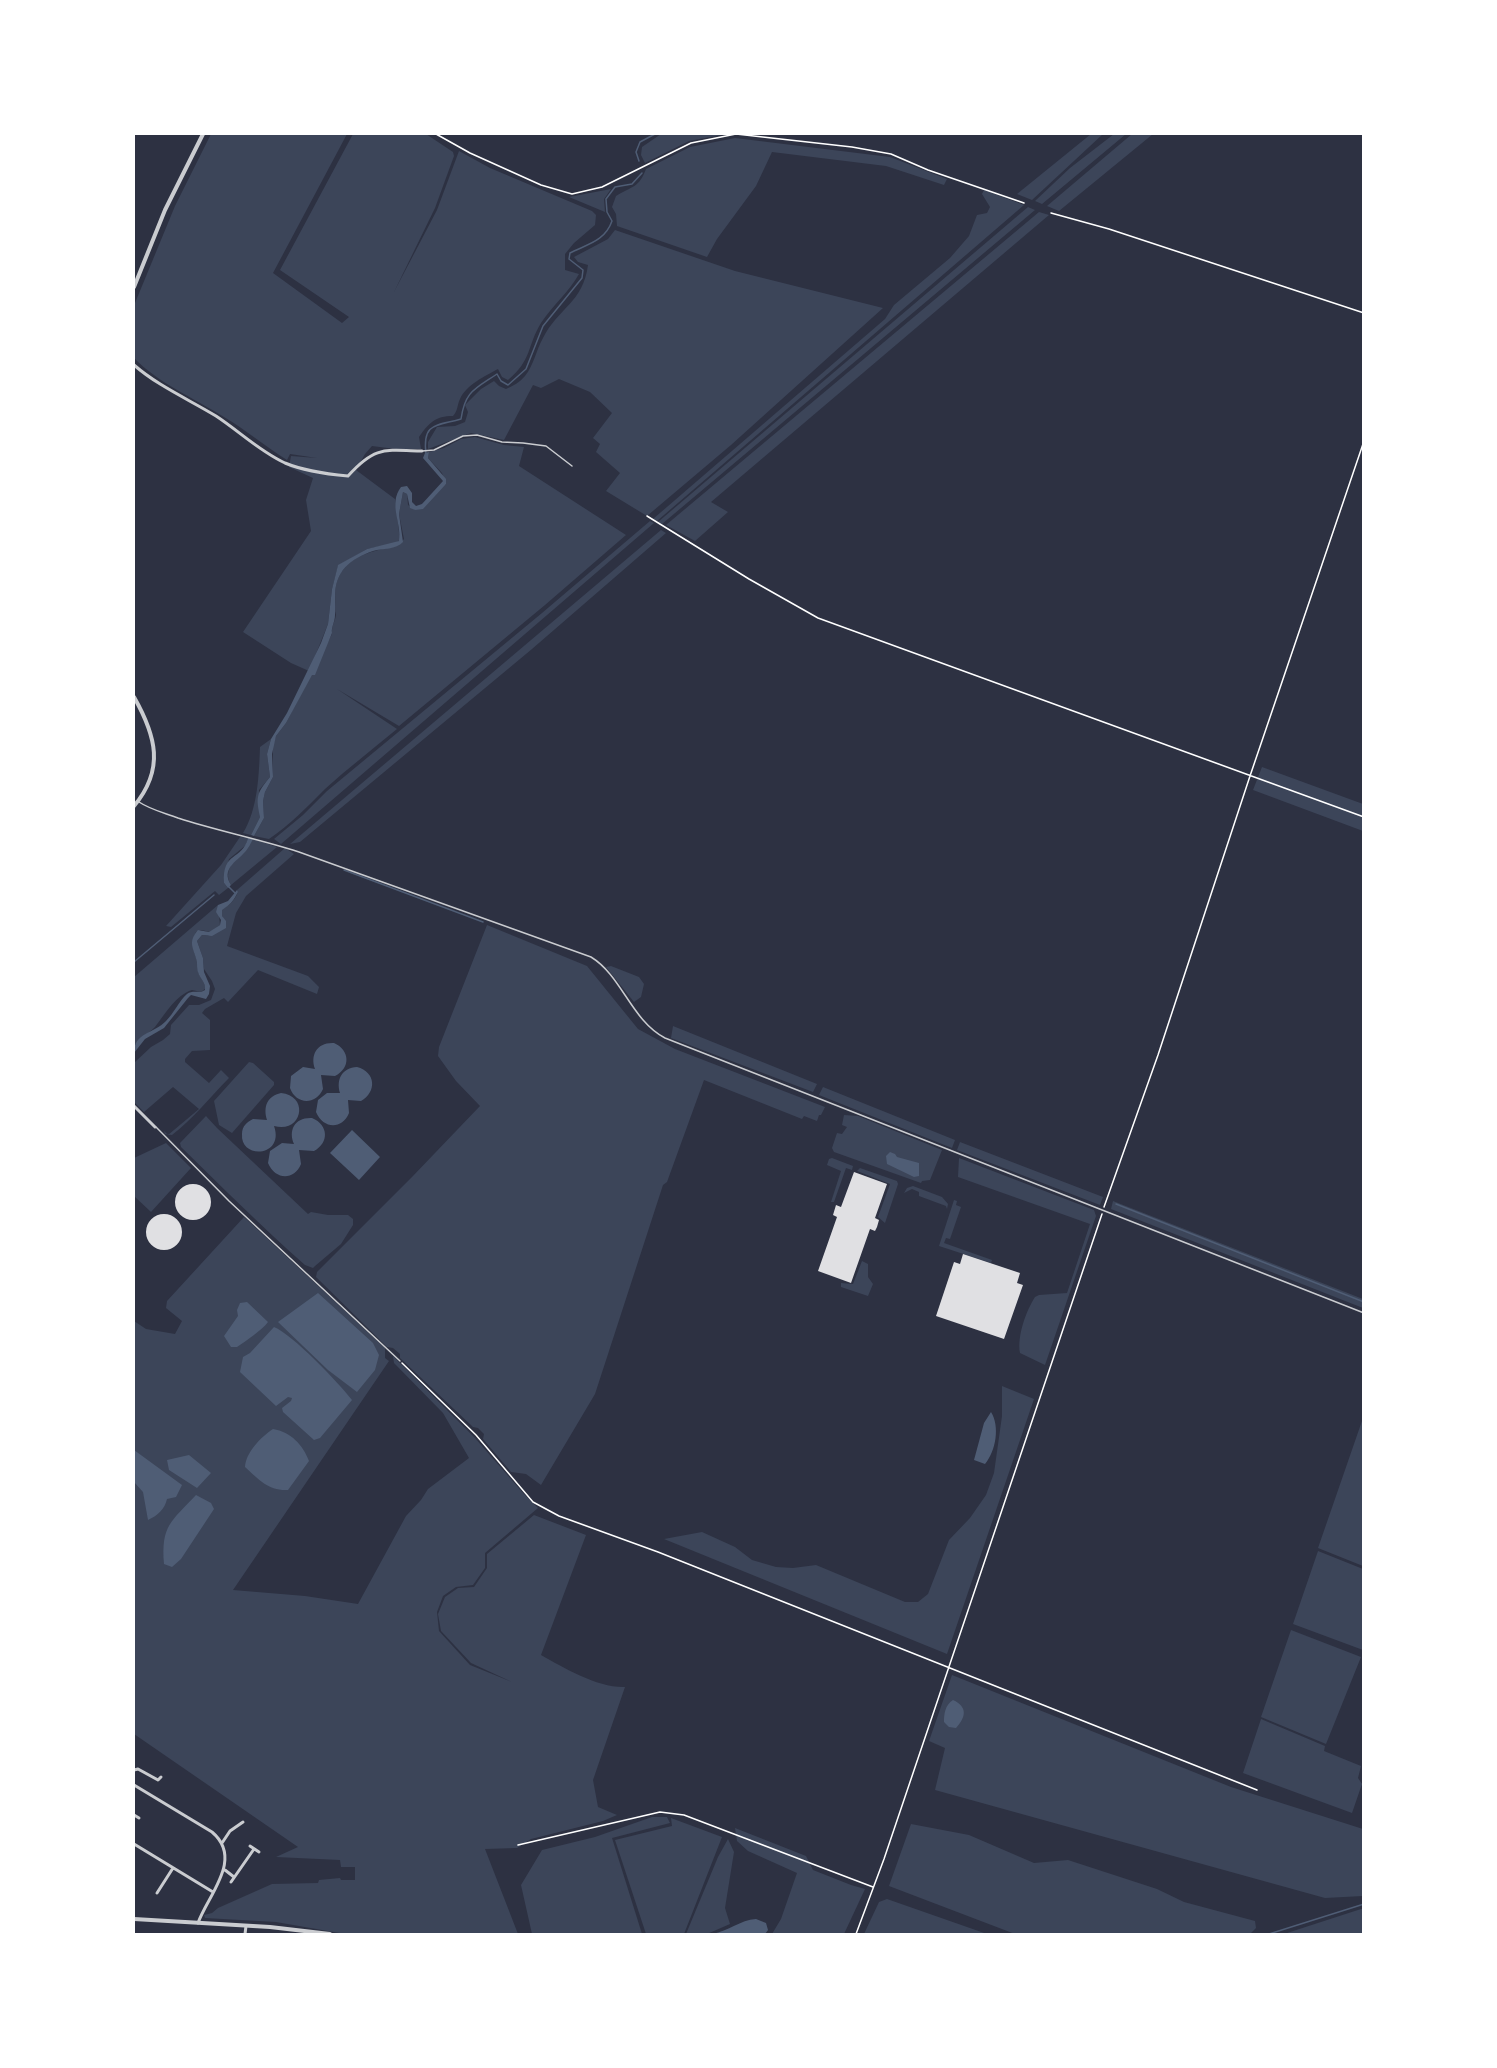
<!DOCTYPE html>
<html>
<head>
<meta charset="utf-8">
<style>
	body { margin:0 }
	#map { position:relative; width:1497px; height:2068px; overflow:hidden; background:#2d3142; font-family:Overpass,sans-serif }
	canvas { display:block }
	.frame { position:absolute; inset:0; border:135px solid #fff; pointer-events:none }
</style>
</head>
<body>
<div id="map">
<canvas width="1497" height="2068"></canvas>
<div class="frame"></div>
</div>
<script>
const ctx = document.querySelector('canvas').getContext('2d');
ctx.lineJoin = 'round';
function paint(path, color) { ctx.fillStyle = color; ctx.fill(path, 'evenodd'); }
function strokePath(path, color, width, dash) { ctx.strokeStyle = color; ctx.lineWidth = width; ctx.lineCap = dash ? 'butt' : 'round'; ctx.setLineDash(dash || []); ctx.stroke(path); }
paint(new Path2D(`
	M211 134H347L273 273 342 323 349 317 280 270 353 134H426L453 152 454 156 435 208 394 292 437 210 459 151 490 168 592 211 596 215 595 225 574 243 565 254V270L579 274C569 292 553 305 541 323 527 346 532 360 508 380L502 377 498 369C485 376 466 385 460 399 457 405 458 411 453 416 435 416 429 423 419 437L421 449H395L372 446 365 454 356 470 395 499 400 540 396 543 367 549 338 566 332 589 328 624 309 671 291 663 243 632 311 531 306 500 313 478 289 467 291 456 317 458 290 454 287 460C265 446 246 430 224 417 194 398 158 383 134 358V309L135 303 175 206Z
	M661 134H726L689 141 645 163 641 155 642 147Z
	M1091 134H1103L1032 200 1017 194Z
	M1114 134H1126L1042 204 1035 201 1070 168Z
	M1132 134H1153L1059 211 1047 206Z
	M735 138 890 157 947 179 944 185 886 166 772 152 756 186 717 239 707 257 617 226 616 214 612 207 616 196C632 186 639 188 646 169L690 147Z
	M611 189 604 199 605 212 569 197Z
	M984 190 1024 205 657 521 653 519 885 319 894 305 950 258 969 236 977 215 987 213 990 207 982 194Z
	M1028 207 1035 210 662 524 658 522Z
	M1039 212 1049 215 711 502 728 512 695 541 666 525Z
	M615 230 735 271 883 308 731 445 647 516 606 491 620 473 596 452 600 444 593 438 612 413 590 392 559 379 541 388 533 385 504 440 471 433 428 449V442L437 427 455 426 465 422 468 412 465 405 481 389 494 381 499 386 506 389C513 386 520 382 525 376 534 365 536 350 543 338 558 308 583 303 588 265L578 262 574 257 608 239Z
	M475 437 504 445 524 447 519 466 626 535 545 605 399 726 337 689 397 729C373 749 348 768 325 789 307 807 290 825 269 839L254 836 264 818 263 801 265 792 273 777V745L276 736 286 723 332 634C331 626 335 622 336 615 336 609 335 602 335 596 335 571 351 557 375 551 388 547 395 549 404 539L399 514 403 492 407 494 408 505 415 510 446 484 442 473 428 458 429 452 444 448 461 439Z
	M650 521 654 523 281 844 274 839 303 815 327 791 542 613Z
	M661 530 666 533 532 649 300 842 290 844Z
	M271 739 267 754 270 777 259 790 260 817 251 835 243 833C258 809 259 774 260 747Z
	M1262 767 1363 804V831L1253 790Z
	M240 837 248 838 246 845 229 859 224 883 228 888 219 895 215 891 171 927 166 926 221 865Z
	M253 839 277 847 231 885C220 868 243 851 253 839Z
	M285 848 294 854 246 896 236 913 227 946 308 976 319 987 317 994 258 970 228 1002 224 998 205 1009 202 1013 210 1020V1050L192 1051 185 1059V1062L209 1083 221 1070 229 1078C210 1097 193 1119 172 1135L165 1134 164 1131 168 1135 199 1109 173 1087 144 1112 134 1102V1063L151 1047 163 1040 170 1034 171 1025 189 1005H199L211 1000 215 989 212 981 204 969 203 958 197 941 202 935 208 936 226 927 222 916V909C230 905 234 901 238 892L237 890Z
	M218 905 220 925 210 932 201 930 196 932C190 944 194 950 197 961 198 964 197 968 198 971 200 979 206 982 205 989L201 992 192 990C176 995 165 1014 155 1027 148 1034 140 1038 134 1046V977Z
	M487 925 587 966 638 1029 675 1049 825 1107 821 1115H819L817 1121 804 1116 802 1119 704 1080 667 1182 663 1185 595 1394 541 1485 526 1474 511 1472 483 1439 484 1434 478 1428 473 1427 400 1358V1354L393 1348 387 1347 316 1277 317 1272 412 1177 480 1106 456 1081 438 1056 439 1047Z
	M611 966 639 977 644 984 641 997 634 1002 606 967Z
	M673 1026 817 1084 813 1092 671 1038Z
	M249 1062 253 1063 274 1082V1085L232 1133 219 1125 214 1101Z
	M823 1087 955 1140 952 1148 819 1095Z
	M844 1115 858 1116 942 1150 930 1180 922 1181 921 1183 834 1152 832 1148 837 1133 842 1134 847 1127 842 1125Z
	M206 1116 217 1128 308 1214 311 1212 328 1215H348L353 1219V1225L341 1244 315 1266 313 1268 305 1265C262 1227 222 1187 181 1147L180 1143Z
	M960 1142 1103 1197 1100 1205 957 1150Z
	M166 1143 191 1168 151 1212 134 1196V1158Z
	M832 1158 853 1166 852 1170 846 1168 834 1202H831L841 1171 827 1165 829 1159Z
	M959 1158 1094 1210 1096 1216 1045 1365 1020 1353C1017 1336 1026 1311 1035 1297L1039 1295 1067 1293 1090 1224 958 1177Z
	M860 1168 897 1181 898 1184 885 1223 878 1217 890 1184 857 1171Z
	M913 1186 942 1197 948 1204 947 1209 946 1206 919 1196V1192L912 1189 904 1193 907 1188Z
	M954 1200 957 1201 956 1205 961 1207 950 1239 946 1238 944 1243 992 1260 991 1263 939 1246Z
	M1113 1201 1363 1299V1308L1111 1209Z
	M244 1217 385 1348V1358L389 1361 233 1590 305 1596 358 1604 406 1516 421 1500 428 1489 469 1458 443 1413 394 1363 393 1356 475 1438 524 1494 538 1508 485 1553V1568L473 1585 456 1587 443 1596 437 1612 439 1631 470 1665 512 1682 471 1663 441 1631 438 1614 445 1597 458 1588 474 1587 487 1568V1554L534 1515 586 1535 541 1655C564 1668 598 1688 625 1687L593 1780 598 1807 617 1815 603 1821 531 1839 517 1848 485 1849 518 1934H345L276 1922 205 1918 204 1915 212 1913 218 1908 272 1884 318 1883 319 1880 340 1878 341 1880H355V1867H341L340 1860 276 1857 298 1847 134 1734V1321L146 1329 175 1334 182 1321 166 1308 167 1301Z
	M862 1261 868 1264V1277L873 1284 868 1296 841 1287V1283L853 1284Z
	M1002 1386 1034 1399 947 1654 664 1539 702 1532 735 1547 752 1560 776 1567 793 1568 816 1565 905 1602H918L928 1594 949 1540 970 1518 986 1495 994 1473 1002 1416Z
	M1363 1418V1566L1318 1548Z
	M1318 1551 1363 1569V1650L1293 1624Z
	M1291 1630 1361 1657 1326 1744 1261 1717Z
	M952 1675 1231 1787 1363 1829V1896L1325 1898 935 1790 945 1748 929 1741Z
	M1261 1719 1325 1746 1324 1751 1361 1766 1358 1778 1362 1784 1352 1813 1243 1773Z
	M652 1817H667L670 1823 612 1838 642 1934H532L521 1885 542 1850 595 1837Z
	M671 1818 722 1837 684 1934H646L615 1840 672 1826Z
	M911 1824 969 1835 1034 1863 1068 1860 1157 1889 1184 1902 1255 1921 1256 1928 1250 1934H1015L889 1886Z
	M735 1828 806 1856 813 1870 851 1885 865 1889 844 1934H772L781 1919 797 1873 748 1851 737 1841Z
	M728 1839 734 1852 725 1908 730 1924 707 1934H686L718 1857Z
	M887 1899 987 1934H864L879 1902Z
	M1361 1909H1363V1934H1284Z`), '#3c4559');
paint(new Path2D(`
	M429 452 428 458 446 479V484L423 509 415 510 410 508 407 494 403 492 399 514 403 542C396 550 383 548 373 551 350 559 335 571 335 597 335 603 336 610 335 615 335 622 331 627 332 633L315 675H312L286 723 276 736 272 754 273 777 265 792 263 801 264 818 254 836 251 835 260 817C256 797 256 794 270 777L267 754 271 739 287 713 321 643 328 624 332 589 338 565 367 549 399 541C402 523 388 504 401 487L407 486 412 493V502L416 506 422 504 443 481 423 458 425 453Z
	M248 838 253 839C251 843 248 849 245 852 236 862 221 869 231 885L228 888 224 883C222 851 242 861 248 838Z
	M237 890 238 892C234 900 230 905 222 910V916L226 921V928L212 936 202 935 197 941 203 958 204 972 210 986 209 994 206 999 191 995 188 998 164 1028 145 1039 134 1053C133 1033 155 1033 166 1021 174 1013 179 1001 187 994 191 991 196 992 201 992L205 990C206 982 200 979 198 972 197 970 197 963 197 962 194 948 187 943 198 930L209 932 220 925 221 920 216 912 218 905 228 901Z
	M334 1043C350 1050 351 1068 335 1076L321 1075 323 1089C316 1105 296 1105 290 1088L291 1076 303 1067 315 1069C310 1055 317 1042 334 1043Z
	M357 1067C376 1072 377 1092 361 1101L348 1100 349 1113C342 1130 323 1129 316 1112L318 1100 327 1093H340C336 1079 342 1068 357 1067Z
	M281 1093C310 1096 302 1134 274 1126 285 1157 240 1160 242 1134 242 1126 247 1122 253 1119L267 1120C263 1107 267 1096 281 1093Z
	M312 1118C329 1125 329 1143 314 1151L299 1150 301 1164C294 1181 275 1180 268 1163L270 1151 282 1143 294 1144C288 1130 295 1117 312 1118Z
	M352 1130 380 1157 359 1180 330 1153Z
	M890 1152 895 1154 897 1157 919 1163V1176L914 1177 887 1164 886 1156Z
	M318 1293 373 1343 379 1355 375 1370 357 1392 328 1370 278 1322Z
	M247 1302 268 1322C262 1330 246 1341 237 1347H231L224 1336 238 1316 237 1310 240 1303Z
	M274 1327C292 1334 339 1383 352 1400L320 1438 314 1440 283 1412 282 1408 291 1401 292 1398 288 1397 276 1406 240 1372 243 1357 250 1353Z
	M991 1412C1000 1426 996 1451 985 1464L974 1460 984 1423Z
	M273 1429C291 1432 303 1445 309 1461L288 1490C269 1491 259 1480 245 1467 246 1452 261 1437 273 1429Z
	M134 1450 182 1485 176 1497 167 1499C165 1509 157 1516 148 1520L143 1492 134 1482 135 1475 134 1473Z
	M189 1455 211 1473 197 1488 169 1470 167 1460Z
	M196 1495 211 1503 214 1509 181 1559 172 1567 164 1564C161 1525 171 1522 196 1495Z
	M953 1700C968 1707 966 1717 956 1728L949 1727 944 1722C944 1714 945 1705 953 1700Z
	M756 1919 766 1923 768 1930 765 1934H712C729 1931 740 1920 756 1919Z`), '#4f5d75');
strokePath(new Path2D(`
	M639 161 636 152 640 142 655 134
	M426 454C422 422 437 426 461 419 465 391 475 389 497 374L501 381 508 385 526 369 543 326 582 278 583 270 569 259 570 253C588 244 605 241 612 221L607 212 606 199 615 187 632 184 642 173
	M344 870 483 922
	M228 886 235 893
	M134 962 214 895
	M1116 1204 1364 1302
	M1269 1934 1364 1904`), '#4f5d75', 1.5);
paint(new Path2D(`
	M854 1172 887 1184 875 1218 879 1220 877 1227 875 1231 870 1229 851 1283 818 1271 837 1217 833 1215 836 1205 841 1207Z
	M175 1202a18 18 0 1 1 36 0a18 18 0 1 1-36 0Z
	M146 1232a18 18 0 1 1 36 0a18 18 0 1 1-36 0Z
	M963 1254 1020 1273 1017 1283 1023 1285 1004 1339 936 1316 954 1262 960 1264Z`), '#e0e0e3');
strokePath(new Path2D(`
	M436 134 470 153 541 185 572 194 602 187 691 143 736 134 852 147 891 154 928 170 1024 203
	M1051 213 1109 229 1364 313
	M647 516 749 579 818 618 1364 817
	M1104 1207 1158 1055 1250 776 1364 441
	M402 1363 476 1435 533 1502 559 1516 658 1552 1257 1790
	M518 1845 660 1812 684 1815 873 1887
	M856 1934 884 1859 1102 1214`), '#fff', 1.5);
strokePath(new Path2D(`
	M422 451 434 450 463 436 477 435 502 442 523 443 546 446 572 466
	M139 802C151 810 165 813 178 818 218 831 259 839 299 852L591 957C622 976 631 1020 665 1038L1364 1313
	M156 1127 229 1201 400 1361`), '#caccd0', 1.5);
strokePath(new Path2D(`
	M134 365C158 386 188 399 216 416 239 431 259 451 285 463 304 471 326 474 348 476 375 446 384 450 422 451
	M134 1106 155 1127
	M134 1770 138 1769 158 1780 161 1777
	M134 1785 212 1832C244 1859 208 1895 198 1923
	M134 1815 139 1818
	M222 1843 230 1831 243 1822
	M134 1844 213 1892
	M250 1846 259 1852
	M225 1870 234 1877
	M231 1882 254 1849
	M157 1893 173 1868
	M245 1934 246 1926`), '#caccd0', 3);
strokePath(new Path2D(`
	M134 287 165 210 203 134
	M134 697C156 736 165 769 134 806
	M134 1919 270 1927 330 1934`), '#caccd0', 4);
</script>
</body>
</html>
